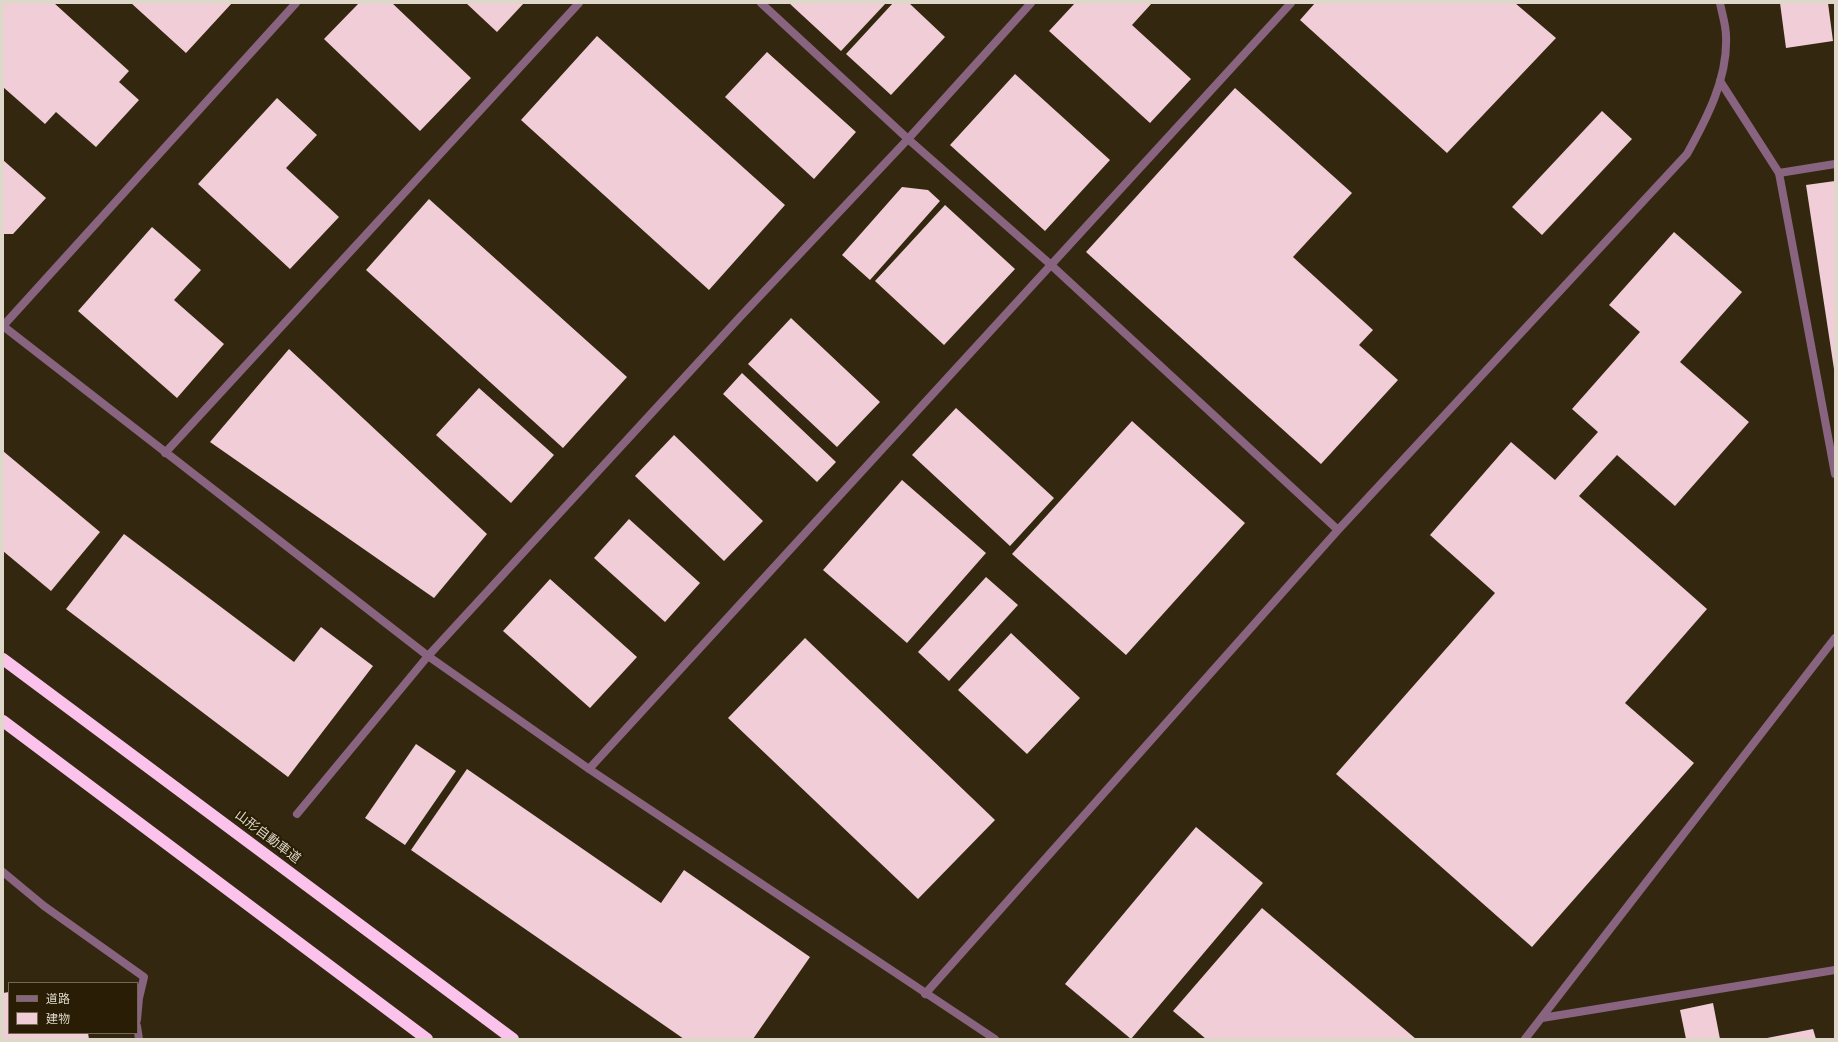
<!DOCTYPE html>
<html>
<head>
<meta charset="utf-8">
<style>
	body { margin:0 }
	#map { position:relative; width:1838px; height:1042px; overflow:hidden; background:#33280f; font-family:Overpass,"Noto Sans JP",sans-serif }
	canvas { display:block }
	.frame { position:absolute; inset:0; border:4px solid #dfd8ca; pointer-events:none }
	.legend { position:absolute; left:8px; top:982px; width:130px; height:52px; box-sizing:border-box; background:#291e05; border:1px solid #726854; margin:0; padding:5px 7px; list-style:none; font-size:12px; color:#dfd8ca }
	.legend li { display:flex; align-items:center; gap:8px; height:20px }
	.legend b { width:20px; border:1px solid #726854 }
</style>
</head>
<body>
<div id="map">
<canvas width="1838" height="1042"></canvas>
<div class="frame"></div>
<ul class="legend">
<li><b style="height:5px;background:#896480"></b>道路</li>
<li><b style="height:11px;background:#f1cdd7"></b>建物</li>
</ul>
</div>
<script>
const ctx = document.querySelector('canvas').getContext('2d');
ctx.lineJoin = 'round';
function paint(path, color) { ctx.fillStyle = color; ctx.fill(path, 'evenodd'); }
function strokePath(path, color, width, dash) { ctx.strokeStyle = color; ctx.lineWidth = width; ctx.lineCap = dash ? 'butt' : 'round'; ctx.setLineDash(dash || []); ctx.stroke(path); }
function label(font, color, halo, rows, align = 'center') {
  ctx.font = font + ' Overpass,"Noto Sans JP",sans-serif'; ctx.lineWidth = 4; ctx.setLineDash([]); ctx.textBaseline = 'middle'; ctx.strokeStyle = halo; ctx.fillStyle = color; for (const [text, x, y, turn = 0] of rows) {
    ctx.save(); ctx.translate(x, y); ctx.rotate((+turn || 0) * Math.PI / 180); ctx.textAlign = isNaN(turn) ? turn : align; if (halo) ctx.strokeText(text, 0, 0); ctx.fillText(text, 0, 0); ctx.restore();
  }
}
paint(new Path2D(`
	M3 3H54L129 71 119 82 139 100 96 147 56 112 45 124 3 87Z
	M131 3H232L186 53Z
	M359 3H392L471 78 420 131 324 39Z
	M466 3H524L497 32Z
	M789 3H886L841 51Z
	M893 3H909L945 37 891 95 846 54Z
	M1075 3H1152L1132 25 1191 79 1150 123 1049 31Z
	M1315 3H1515L1556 38 1447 153 1300 20Z
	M1780 3H1828L1833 41 1786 48Z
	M597 36 785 205 709 290 521 120Z
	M767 52 856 132 814 179 725 97Z
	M1015 74 1110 160 1045 231 950 145Z
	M1235 88 1352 193 1293 257 1373 330 1359 345 1398 380 1321 464 1086 252Z
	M277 98 317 135 286 168 339 217 290 269 198 184Z
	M1602 111 1632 139 1542 235 1512 207Z
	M3 160 46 198 13 234H3Z
	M1835 181V369H1834L1806 185Z
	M902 187 928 190 940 201 870 280 842 255Z
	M429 199 627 377 563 448 366 270Z
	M945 205 1015 269 944 345 875 281Z
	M152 227 201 270 174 300 224 344 177 398 78 311Z
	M1674 232 1742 292 1680 362 1749 422 1675 506 1617 455 1579 496 1707 609 1625 703 1694 763 1532 947 1336 774 1495 593 1430 535 1511 442 1555 480 1598 432 1572 409 1640 332 1609 305Z
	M791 318 880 402 837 447 748 364Z
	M289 349 487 534 434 598 210 442Z
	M742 373 836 462 817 482 723 394Z
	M479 388 554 455 511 503 436 435Z
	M956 408 1054 498 1010 546 912 455Z
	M1132 421 1245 523 1126 655 1012 554Z
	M674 435 763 521 724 561 635 476Z
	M3 451 100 532 51 591 3 551Z
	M902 480 986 553 907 643 823 570Z
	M629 519 700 583 665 622 594 558Z
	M124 534 294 662 321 627 373 666 288 777 66 609Z
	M986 577 1018 605 949 681 918 652Z
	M550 579 637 657 590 708 503 631Z
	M1011 633 1080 698 1027 754 958 690Z
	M805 638 995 820 918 899 728 718Z
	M416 744 456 771 405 845 365 818Z
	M467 769 661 903 684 870 810 957 753 1039H684L411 850Z
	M1196 827 1263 883 1131 1039 1065 984Z
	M1262 908 1416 1039H1206L1173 1011Z
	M9 992V1033H88L89 1039H3V993Z
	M1713 1003 1720 1039H1686L1680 1010Z
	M1813 1029 1816 1039H1767V1038Z`), '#f1cdd7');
strokePath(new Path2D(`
	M1720 81 1779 173 1835 164
	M3 872 44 906 144 977 139 998 137 1020
	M1542 1018 1835 970
	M137 1026 139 1039
	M1525 1039 1835 638`), '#896480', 8);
strokePath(new Path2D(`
	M761 3 908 139 1050 264 1338 530
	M1779 173 1835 474
	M3 326 428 656 589 769 995 1039
	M3 326 296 3
	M165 453 579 3
	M589 769 1291 3
	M297 814 428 656 740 317 908 139 1031 3
	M925 994 1338 530 1687 154C1707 118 1728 78 1726 36 1726 25 1722 14 1720 3`), '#896480', 8);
strokePath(new Path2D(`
	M3 659 513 1039
	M3 721 427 1039`), '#fbc3ec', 12);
label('13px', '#dfd8ca', '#291e05', [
	["山形自動車道",267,838,37]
]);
</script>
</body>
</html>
